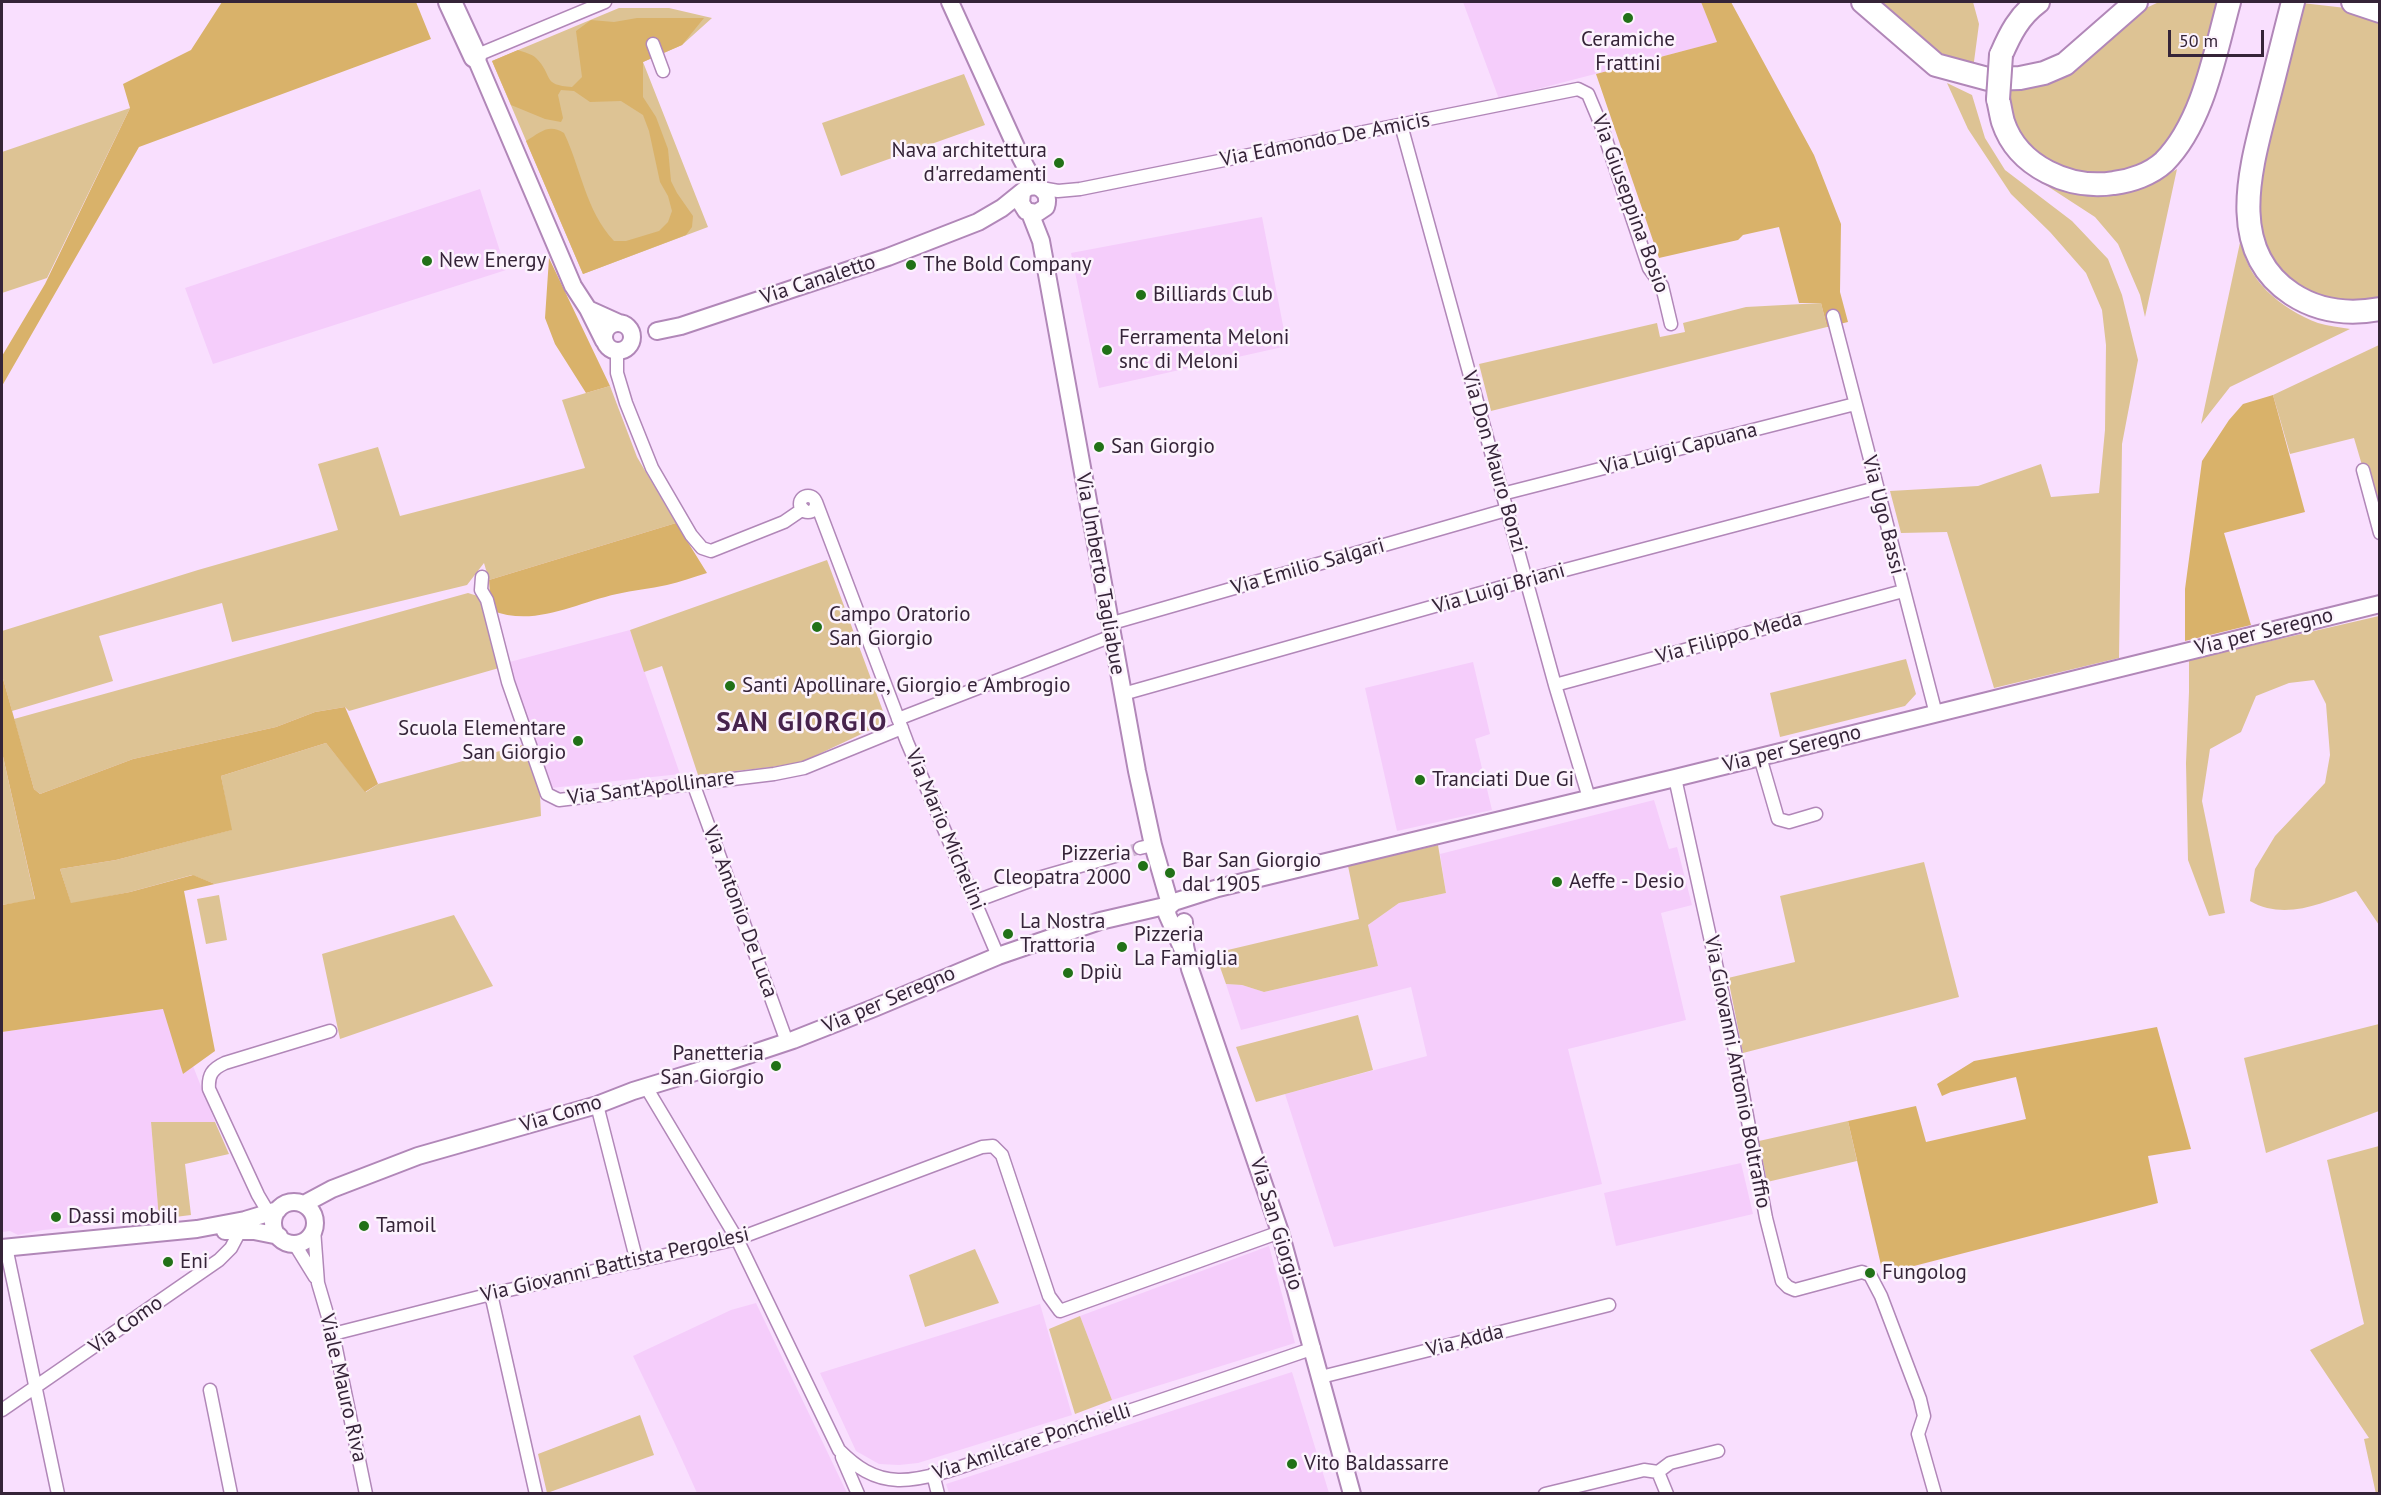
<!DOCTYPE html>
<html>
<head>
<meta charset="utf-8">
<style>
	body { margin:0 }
	#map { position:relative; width:2381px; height:1495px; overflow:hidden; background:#f9dffe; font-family:"PT Sans",sans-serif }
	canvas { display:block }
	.frame { position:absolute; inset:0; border:3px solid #352438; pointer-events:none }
	.scale { position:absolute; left:2168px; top:30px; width:96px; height:27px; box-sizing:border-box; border:3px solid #352438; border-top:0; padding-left:8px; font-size:18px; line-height:21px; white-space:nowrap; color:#352438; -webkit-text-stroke:4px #fcf3fd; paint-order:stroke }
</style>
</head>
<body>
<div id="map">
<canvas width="2381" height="1495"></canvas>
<div class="frame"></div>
<div class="scale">50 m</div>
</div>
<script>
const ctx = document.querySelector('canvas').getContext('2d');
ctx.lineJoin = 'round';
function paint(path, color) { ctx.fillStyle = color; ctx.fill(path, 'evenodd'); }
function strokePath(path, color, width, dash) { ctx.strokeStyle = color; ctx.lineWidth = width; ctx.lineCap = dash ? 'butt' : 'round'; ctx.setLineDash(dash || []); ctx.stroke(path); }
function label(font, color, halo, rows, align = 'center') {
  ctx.font = font + ' "PT Sans",sans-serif'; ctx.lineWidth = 5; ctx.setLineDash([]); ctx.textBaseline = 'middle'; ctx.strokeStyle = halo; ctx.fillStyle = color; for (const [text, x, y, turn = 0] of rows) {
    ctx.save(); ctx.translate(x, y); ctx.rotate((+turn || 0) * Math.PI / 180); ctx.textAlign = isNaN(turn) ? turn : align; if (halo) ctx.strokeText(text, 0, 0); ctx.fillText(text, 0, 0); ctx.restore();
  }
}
paint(new Path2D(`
	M1463 2H1701L1718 42 1499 99Z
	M480 189 506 270 213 364 185 288Z
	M1262 217 1287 346 1099 388 1071 253Z
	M630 630 680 774 551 788 506 663Z
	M1473 662 1490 734 1475 739 1492 810 1397 831 1365 688Z
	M1654 800 1669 849 1677 847 1692 905 1661 913 1686 1020 1568 1049 1602 1184 1334 1247 1285 1094 1427 1056 1411 987 1241 1030 1226 984 1242 985 1264 992 1378 966 1368 925 1399 903 1446 893 1440 854Z
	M164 1009 183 1074 193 1066 215 1122H151L159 1219 43 1230 18 1235 10 1231 2 1232V1032Z
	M1741 1163 1753 1214 1616 1246 1604 1193Z
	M1269 1246 1295 1343 1112 1400 1080 1316Z
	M756 1303 847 1493H697L675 1444 633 1356 731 1310Z
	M1040 1304 1072 1415 918 1463 899 1465 879 1464 856 1451 820 1373Z
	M1292 1372 1329 1493H949L946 1484Z`), '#f5cdfb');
paint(new Path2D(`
	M1874 2H1973L1979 24 1973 69 1941 56Z
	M2159 2H2221L2212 40 2171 147 2121 177 2070 173 2028 148 2014 126 2006 91 2043 84 2077 67 2105 45 2133 14Z
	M2302 3 2346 8 2379 21V304L2317 301 2271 262 2260 234 2257 204 2261 164Z
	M619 8H669L712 18 682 45 643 62 708 227 583 274 492 61Z
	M964 74 985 125 841 176 822 123Z
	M1947 83 1972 95 1985 138 2005 170 2072 221 2108 259 2122 295 2138 360 2122 444 2119 658 1994 688 1947 532 1901 533 1890 491 1978 486 2041 464 2051 497 2099 493 2105 430 2106 345 2102 310 2086 273 2050 232 2011 194 1968 129Z
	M130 108 47 278 2 293V152Z
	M2021 161C2034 170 2049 184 2063 190 2104 206 2141 191 2177 169L2145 317 2140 295 2118 244 2095 217 2038 180Z
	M2241 238C2244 279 2281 309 2318 323 2328 326 2340 327 2350 329L2230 387 2201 424Z
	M1821 303 1827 327 1491 411 1479 364 1657 323 1660 337 1685 332 1683 323 1746 307Z
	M2379 345V523L2354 438 2290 454 2273 395Z
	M610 386 637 457 676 523 489 580 484 563 467 585 232 642 222 603 99 636 113 681 12 711 2 675V631L198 570 338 530 318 464 378 447 400 516 585 468 562 400Z
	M827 560 887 722 802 762 772 767 698 775 662 666 644 672 630 630Z
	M468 593 481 597 499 668 349 711 345 707 315 712 276 727 133 759 40 794 34 789 14 719Z
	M2379 616V925L2356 891C2322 903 2285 921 2250 901L2255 869 2275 836 2325 783 2330 755 2326 704 2314 680 2289 683 2256 696 2241 732 2210 749 2202 801 2225 913 2209 916 2188 860 2186 763 2189 692V660Z
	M1906 659 1916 694 1905 706 1780 737 1770 693Z
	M326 743 366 792 378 784 522 745 540 794 541 816 215 884 192 875 130 892 71 904 60 869 116 860 231 830 221 776Z
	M2 752 35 900 2 905Z
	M1438 845 1446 893 1399 903 1368 925 1378 966 1264 992 1242 985 1226 984 1215 953 1359 919 1348 866Z
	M1924 862 1959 997 1743 1053 1728 978 1795 962 1780 896Z
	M219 895 227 940 206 944 197 899Z
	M454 915 493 986 340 1039 322 954Z
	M1358 1015 1373 1070 1256 1102 1236 1047Z
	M2379 1024V1111L2266 1153 2244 1058Z
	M1848 1121 1857 1161 1767 1182 1759 1141Z
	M151 1122H215L229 1154 185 1164 191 1215 159 1219Z
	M2379 1146 2380 1493 2376 1494 2364 1439 2369 1438 2310 1350 2364 1324 2327 1160Z
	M975 1249 999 1303 925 1327 909 1275Z
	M1080 1316 1112 1400 1075 1414 1049 1329Z
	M640 1415 654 1455 547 1493 538 1454Z`), '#ddc394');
paint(new Path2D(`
	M222 2H416L431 39 139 147 2 386V356L45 284 130 108 123 84 191 50Z
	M1701 2H1731L1814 155 1841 224 1840 292 1848 322 1827 327 1821 303H1799L1779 227 1743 235 1738 240 1659 258 1596 74 1717 42Z
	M637 18H704L682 45 643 62V97L656 117 668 149 671 181 677 193 693 216 692 227 686 235 583 274 526 141C540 133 548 123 564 133 582 171 585 209 614 241H626L659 231 668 222 672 211 668 196 660 182 649 131 643 115 621 101 590 102 574 91 561 90 558 95 563 118 561 122 545 119 511 105 492 61 518 50C523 52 532 54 536 58 554 76 541 85 572 87L582 77 576 31 591 20 614 22Z
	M549 258 610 386 586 393 555 344 545 318Z
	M2273 395 2305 512 2224 533 2251 625 2185 641V589L2202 461 2229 420 2243 404Z
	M676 523 707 573C693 577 680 582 667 585 650 589 633 590 617 594 575 603 534 628 491 610L489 580Z
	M2 675 34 789 40 794 133 759 276 727 315 712 345 707 378 784 365 792 326 743 221 776 232 830 116 860 60 869 71 903 130 892 193 875 215 884 184 891 215 1051 183 1074 163 1009 2 1032V905L35 899 2 752Z
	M2157 1027 2191 1149 2148 1156 2158 1203 1883 1274 1848 1121 1916 1106 1926 1142 2026 1119 2016 1077 1951 1092 1942 1096 1937 1084 1974 1061Z`), '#d9b26a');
strokePath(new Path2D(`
	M1115 856 1140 848`), '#d2bad6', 12, [12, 6]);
const street = new Path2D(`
	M653 44 663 71
	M475 56 605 2
	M1401 125 1555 685 1589 798
	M1041 188 1058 191 1080 189 1578 89 1588 94 1601 125 1649 268 1662 286 1671 324
	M1833 316 1936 714
	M617 351V373L626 403 652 468 691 535 702 548 711 551 784 522 803 509
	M2363 470 2380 533
	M1502 494 1855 404
	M800 504a8 8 0 1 1 16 0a8 8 0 1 1-16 0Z
	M816 502 907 742 998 956
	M482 577 481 590 487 600 508 682 547 794 559 800 774 774 804 768 902 728
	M1109 624 1506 510
	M1555 685 1903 591
	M1123 694 1527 580 1876 488
	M898 719 1112 636
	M1760 757 1778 819 1789 822 1816 814
	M1675 778 1734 1046 1766 1218 1782 1281 1788 1287 1795 1290 1862 1272 1870 1275 1881 1296 1920 1399 1924 1416 1918 1434 1935 1494
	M693 783 787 1042
	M1140 848 1153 845
	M976 901 1035 879 1115 856
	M646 1087 737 1239 839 1450C856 1467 873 1479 898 1480 932 1481 983 1458 1016 1448 1116 1416 1215 1382 1314 1348
	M597 1105 637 1262
	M274 1222 258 1195 209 1089C208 1075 212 1069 225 1063L330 1031
	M314 1229 318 1283 333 1334 366 1494
	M294 1243 315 1277
	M6 1247 58 1494
	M491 1294 536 1494
	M333 1334 491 1294 737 1239 982 1147 993 1146 1002 1155 1049 1296 1060 1311 1280 1232
	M1321 1377 1609 1305
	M210 1390 231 1494
	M2 1410 219 1260 231 1248 240 1231
	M842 1457 858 1494
	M1658 1472 1667 1494
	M933 1474 938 1494
	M1545 1494 1644 1470 1658 1472 1670 1463 1718 1451`);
const secondary = new Path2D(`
	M950 2 1021 158 1036 186
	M475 56 573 286 588 309
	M1030 213 1041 241 1137 771 1153 845 1170 904
	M604 337a14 14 0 1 1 28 0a14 14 0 1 1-28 0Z
	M657 331 681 326 888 257 978 222 1002 208 1028 187 1036 186C1046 190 1049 197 1046 207L1037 213 1026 211 1021 203 1022 193
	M604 341 588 309 619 323
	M1184 922 1185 946 1190 969 1280 1232 1352 1494
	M1187 959 1167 914 1168 907 1174 902 1218 888 1675 778 2380 604
	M273 1223a21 21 0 1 1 42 0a21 21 0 1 1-42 0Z
	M304 1204 332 1189 418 1156 597 1105 633 1091 718 1065 793 1040 874 1008 998 956 1100 921 1169 905
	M225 1231H254L279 1236
	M2 1248 197 1229 245 1220 278 1210`);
const highway = new Path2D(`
	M450 2 475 56
	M1863 2 1936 65 1988 79 2020 78 2044 73 2065 64 2136 2
	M2293 2C2284 36 2276 70 2267 104 2251 167 2225 250 2292 294 2318 311 2348 315 2380 309
	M2353 2 2380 11
	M2001 55C2010 34 2019 16 2038 2
	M1998 99C2000 107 2001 115 2003 122 2018 167 2070 190 2114 183 2131 181 2151 174 2164 162 2203 123 2215 53 2229 2`);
strokePath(street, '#b187b8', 15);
strokePath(secondary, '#b187b8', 20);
strokePath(highway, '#b187b8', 26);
strokePath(street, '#fff', 12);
strokePath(secondary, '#fff', 16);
strokePath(highway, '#fff', 22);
const highwayBridge = new Path2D(`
	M1998 99 2001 55`);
strokePath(highwayBridge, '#b187b8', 26, []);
strokePath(highwayBridge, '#fff', 22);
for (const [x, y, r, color] of [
	[1628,18,6,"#217117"],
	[1059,163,6,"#217117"],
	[427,261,6,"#217117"],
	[911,265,6,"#217117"],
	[1141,295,6,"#217117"],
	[1107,350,6,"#217117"],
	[1099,447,6,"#217117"],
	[817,627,6,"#217117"],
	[730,686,6,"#217117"],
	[578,741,6,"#217117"],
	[1420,780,6,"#217117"],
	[1143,866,6,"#217117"],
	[1170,873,6,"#217117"],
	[1557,882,6,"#217117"],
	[1008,934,6,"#217117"],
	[1122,947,6,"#217117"],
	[1068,973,6,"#217117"],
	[776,1066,6,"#217117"],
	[56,1217,6,"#217117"],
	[364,1226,6,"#217117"],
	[168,1262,6,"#217117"],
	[1870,1273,6,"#217117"],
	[1292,1464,6,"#217117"]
]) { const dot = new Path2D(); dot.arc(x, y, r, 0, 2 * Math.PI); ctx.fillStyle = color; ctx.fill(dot); strokePath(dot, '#fcf3fd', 2); }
label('21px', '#352438', '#fcf3fd', [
	["Ceramiche",1628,40,"center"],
	["Frattini",1628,64,"center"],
	["Nava architettura",1047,151,"right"],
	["d'arredamenti",1047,175,"right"],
	["New Energy",439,261],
	["The Bold Company",923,265],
	["Billiards Club",1153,295],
	["Ferramenta Meloni",1119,338],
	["snc di Meloni",1119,362],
	["San Giorgio",1111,447],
	["Campo Oratorio",829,615],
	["San Giorgio",829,639],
	["Santi Apollinare, Giorgio e Ambrogio",742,686],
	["Scuola Elementare",566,729,"right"],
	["San Giorgio",566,753,"right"],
	["Tranciati Due Gi",1432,780],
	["Pizzeria",1131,854,"right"],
	["Cleopatra 2000",1131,878,"right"],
	["Bar San Giorgio",1182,861],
	["dal 1905",1182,885],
	["Aeffe - Desio",1569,882],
	["La Nostra",1020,922],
	["Trattoria",1020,946],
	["Pizzeria",1134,935],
	["La Famiglia",1134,959],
	["Dpiù",1080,973],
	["Panetteria",764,1054,"right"],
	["San Giorgio",764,1078,"right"],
	["Dassi mobili",68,1217],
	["Tamoil",376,1226],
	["Eni",180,1262],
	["Fungolog",1882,1273],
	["Vito Baldassarre",1304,1464]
], 'left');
label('21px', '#352438', '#fcf3fd', [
	["Via Edmondo De Amicis",1325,140,-11],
	["Via Giuseppina Bosio",1630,204,70],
	["Via Canaletto",818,280,-18],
	["Via Luigi Capuana",1679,449,-14],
	["Via Don Mauro Bonzi",1494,462,74],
	["Via Ugo Bassi",1883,515,76],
	["Via Emilio Salgari",1308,567,-16],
	["Via Umberto Tagliabue",1100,574,80],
	["Via Luigi Briani",1499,589,-16],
	["Via per Seregno",2264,632,-14],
	["Via Filippo Meda",1729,638,-15],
	["Via per Seregno",1792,749,-14],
	["Via Sant'Apollinare",651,788,-7],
	["Via Mario Michelini",945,830,67],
	["Via Antonio De Luca",740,912,70],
	["Via per Seregno",889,1000,-23],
	["Via Giovanni Antonio Boltraffio",1737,1072,79],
	["Via Como",561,1114,-17],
	["Via San Giorgio",1276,1224,73],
	["Via Giovanni Battista Pergolesi",615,1265,-13],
	["Via Como",126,1325,-35],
	["Via Adda",1465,1341,-14],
	["Viale Mauro Riva",343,1388,77],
	["Via Amilcare Ponchielli",1032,1442,-18]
]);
ctx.letterSpacing = '1.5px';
label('bold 27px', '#47234d', '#fcf3fd', [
	["SAN GIORGIO",802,723]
]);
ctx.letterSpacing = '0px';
</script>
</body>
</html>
